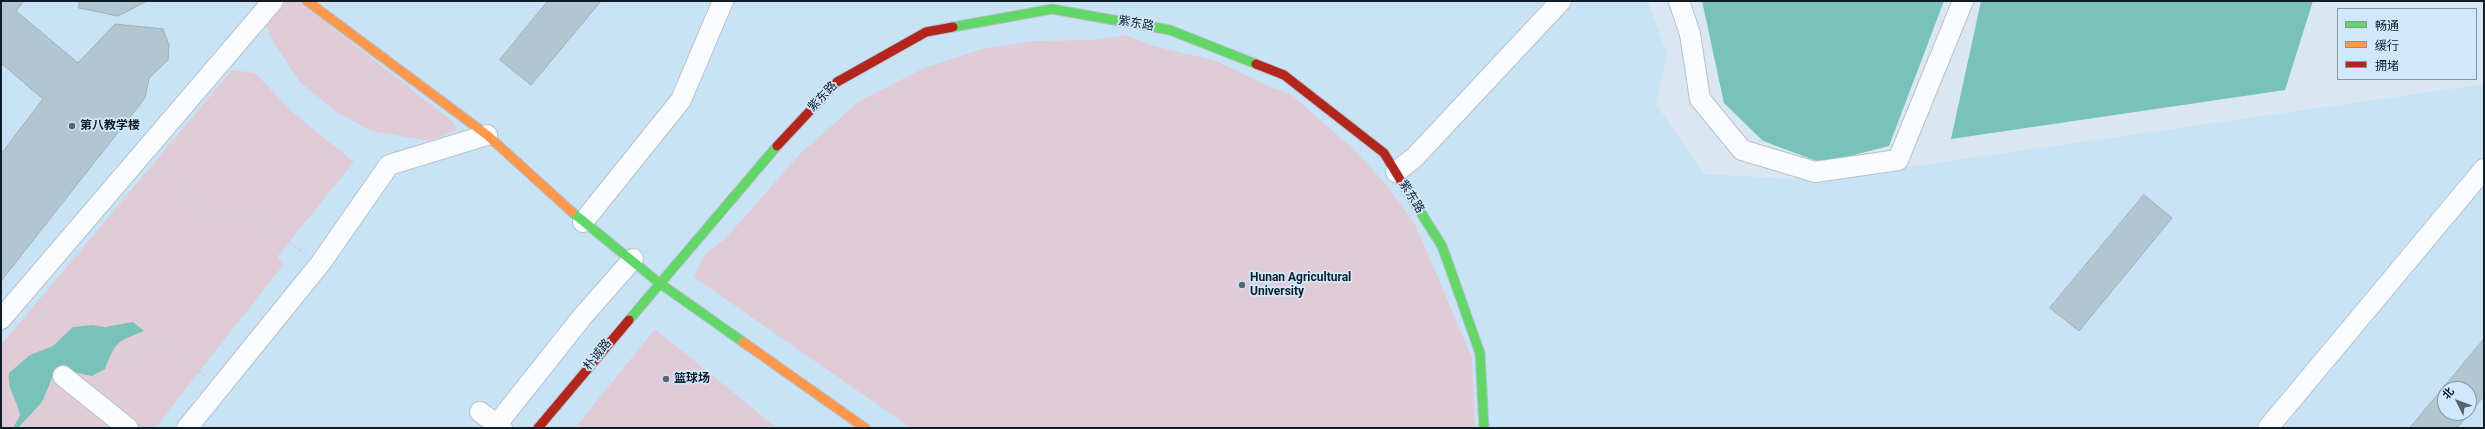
<!DOCTYPE html>
<html>
<head>
<meta charset="utf-8">
<style>
	body { margin:0 }
	#map { position:relative; width:2485px; height:429px; overflow:hidden; background:#dae7f1; font-family:Roboto,"Noto Sans SC",sans-serif }
	canvas { display:block }
	.frame { position:absolute; inset:0; border:2px solid #0e1d28; pointer-events:none }
	.legend { position:absolute; left:2337px; top:8px; width:140px; height:72px; box-sizing:border-box; background:#d1e8fa; border:1px solid #8397a6; margin:0; padding:5px 7px; list-style:none; font-size:12px; color:#0e1d28 }
	.legend li { display:flex; align-items:center; gap:8px; height:20px }
	.legend b { width:20px; border:1px solid #8397a6 }
	.north { position:absolute; left:2437px; top:381px; width:40px; height:40px; box-sizing:border-box; background:#d1e8fa; border:1px solid #8397a6; border-radius:50%; rotate:312deg; font-size:11px; font-weight:700; line-height:16px; text-align:center; color:#0e1d28 }
	.north::after { content:''; display:block; margin:auto; width:14px; height:18px; background:#55646e; clip-path:polygon(50% 0,100% 100%,50% 72%,0 100%) }
</style>
</head>
<body>
<div id="map">
<canvas width="2485" height="429"></canvas>
<div class="frame"></div>
<ul class="legend">
<li><b style="height:5px;background:#63d668"></b>畅通</li>
<li><b style="height:5px;background:#ff974d"></b>缓行</li>
<li><b style="height:5px;background:#b3261e"></b>拥堵</li>
</ul>
<div class="north">北</div>
</div>
<script>
const ctx = document.querySelector('canvas').getContext('2d');
ctx.lineJoin = 'round';
function paint(path, color) { ctx.fillStyle = color; ctx.fill(path, 'evenodd'); }
function strokePath(path, color, width, dash) { ctx.strokeStyle = color; ctx.lineWidth = width; ctx.lineCap = dash ? 'butt' : 'round'; ctx.setLineDash(dash || []); ctx.stroke(path); }
function label(font, color, halo, rows, align = 'center') {
  ctx.font = font + ' Roboto,"Noto Sans SC",sans-serif'; ctx.lineWidth = 3.5; ctx.setLineDash([]); ctx.textBaseline = 'middle'; ctx.strokeStyle = halo; ctx.fillStyle = color; for (const [text, x, y, turn = 0] of rows) {
    ctx.save(); ctx.translate(x, y); ctx.rotate((+turn || 0) * Math.PI / 180); ctx.textAlign = isNaN(turn) ? turn : align; if (halo) ctx.strokeText(text, 0, 0); ctx.fillText(text, 0, 0); ctx.restore();
  }
}
paint(new Path2D(`
	M1 1H1648L1667 54 1656 104 1704 174 1818 180 2484 84V428H1ZM2445 389H2469V413H2445Z`), '#c9e3f6');
paint(new Path2D(`
	M255 1H298L452 121 458 129 429 141 371 131 335 111 300 82 274 43Z
	M1126 35 1157 47 1214 60 1270 87 1292 95 1353 149 1386 184 1416 226 1472 358 1475 428H911L694 277 705 254 726 238 800 154 858 102 924 68 982 49 1035 41 1095 40Z
	M232 70 255 73 292 112 354 162 277 257 284 264 155 428H1V345Z
	M655 329 777 428H575Z`), '#e1cbd7');
paint(new Path2D(`
	M1702 1H1944L1889 146 1822 163 1763 141 1724 103Z
	M1981 1H2313L2285 90 1951 139Z
	M133 322 144 331C116 342 116 341 105 369L92 376 64 370 53 376 42 402 18 428H13L20 415C17 399 7 390 9 373L30 355 53 346 73 327 92 325 105 327Z`), '#79c2b8');
const building = new Path2D(`
	M1 1H24L16 11 78 63 115 24 163 29 169 45 168 60 149 78 145 98 1 281V154L43 99 1 63Z
	M80 1H147L118 16 79 8Z
	M548 1H601L531 85 500 60Z
	M2144 195 2172 218 2079 331 2050 308Z
	M2484 339V396L2457 428H2410ZM2445 389H2469V413H2445Z`);
paint(building, '#b0c7d1');
strokePath(building, '#a0afb6', 1);
const street = new Path2D(`
	M1679 1 1690 34 1700 99 1742 150 1815 172 1898 160 1963 1
	M1396 172 1414 158 1561 1
	M583 222 681 100 723 1
	M1 319 273 1
	M63 376 128 428
	M480 412 502 428
	M187 428 320 264 389 165 487 135
	M494 428 582 317 633 259
	M2268 428 2484 169`);
const fast = new Path2D(`
	M953 27 1052 9 1170 30 1256 64
	M1401 181 1442 246 1480 353 1484 428
	M572 212 658 282 743 342
	M629 320 777 146`);
const slow = new Path2D(`
	M307 1 487 135 572 212
	M743 342 865 428`);
const jam = new Path2D(`
	M1256 64 1284 75 1384 153 1401 181
	M777 146 837 82 926 32 953 27
	M538 428 629 320`);
strokePath(street, '#b5c2cc', 22);
strokePath(fast, '#b5c2cc', 11);
strokePath(slow, '#b5c2cc', 11);
strokePath(jam, '#b5c2cc', 11);
strokePath(new Path2D(`
	M155 168 182 189 203 210 222 216 246 210 305 254
	M96 378 159 343 171 348 205 376
	M30 428 46 408 61 398`), '#d0d4d8', 2.5, [4, 2]);
strokePath(street, '#f9fbfd', 20);
strokePath(fast, '#63d668', 9);
strokePath(slow, '#ff974d', 9);
strokePath(jam, '#b3261e', 9);
for (const [x, y, r, color] of [
	[72,126,4,"#55646e"],
	[1242,285,4,"#55646e"],
	[666,379,4,"#55646e"]
]) { const dot = new Path2D(); dot.arc(x, y, r, 0, 2 * Math.PI); ctx.fillStyle = color; ctx.fill(dot); strokePath(dot, '#d1e8fa', 1.5); }
label('12px', '#0e1d28', '#d1e8fa', [
	["紫东路",1136,24,10],
	["紫东路",823,97,-46],
	["紫东路",1411,197,58],
	["朴诚路",598,355,-51]
]);
label('bold 12px', '#0e1d28', '#d1e8fa', [
	["第八教学楼",80,126],
	["Hunan Agricultural",1250,278],
	["University",1250,292],
	["篮球场",674,379]
], 'left');
</script>
</body>
</html>
